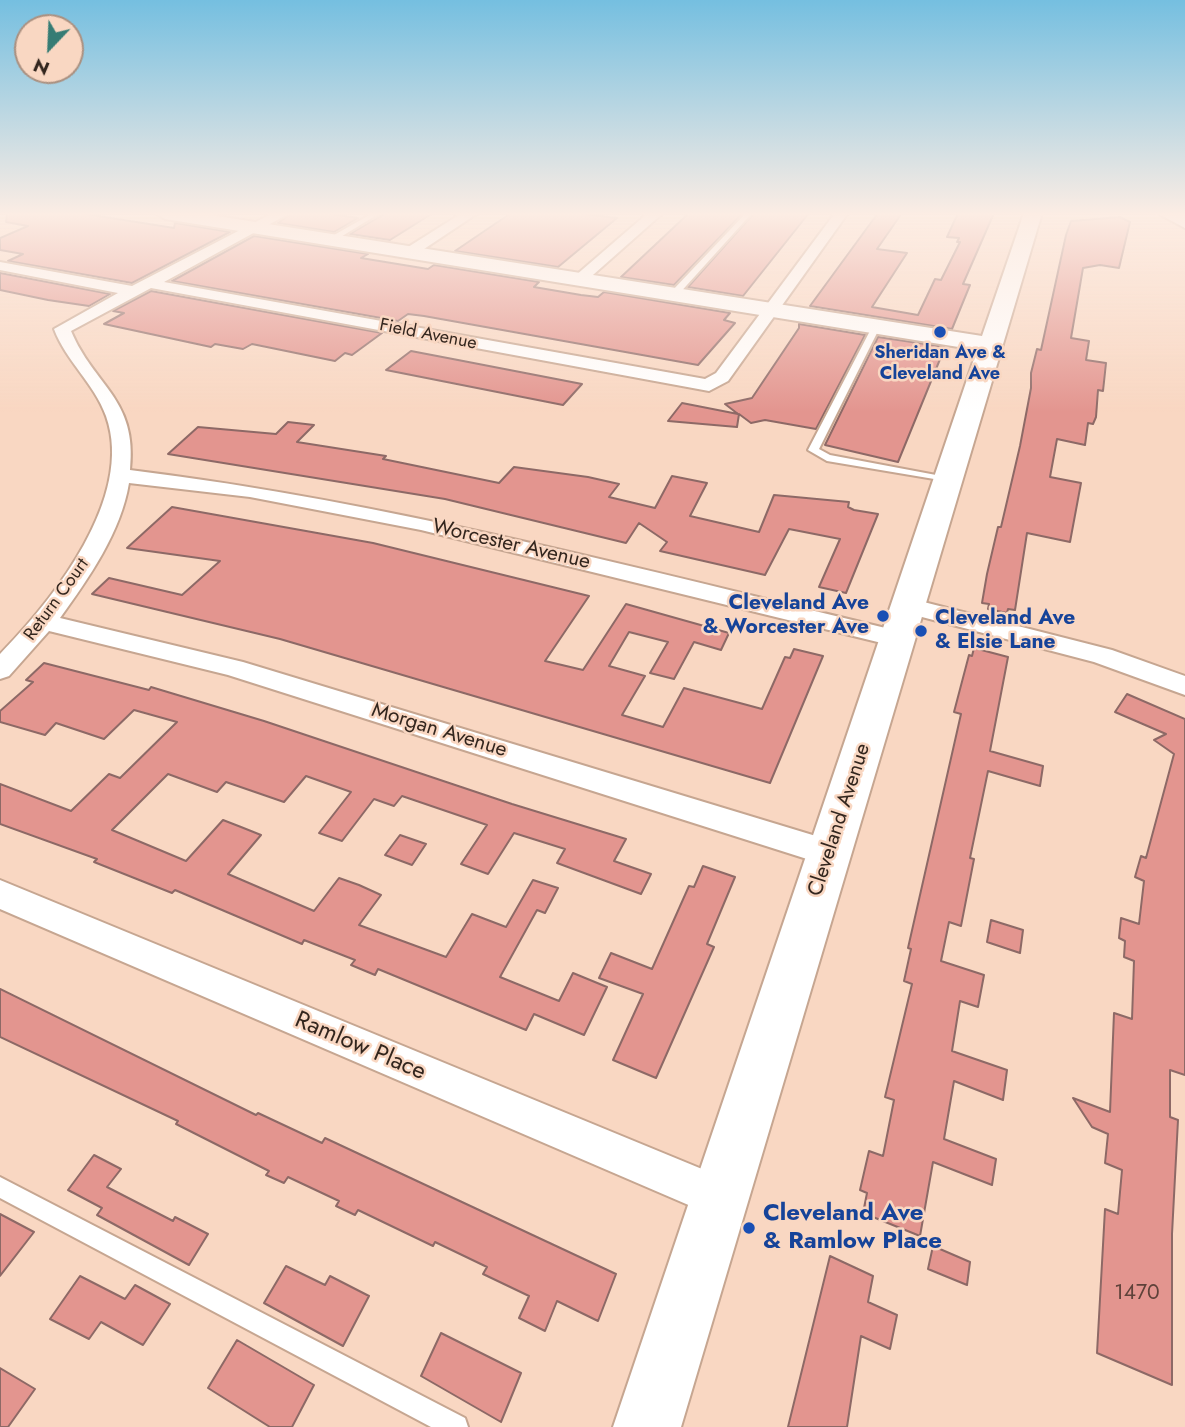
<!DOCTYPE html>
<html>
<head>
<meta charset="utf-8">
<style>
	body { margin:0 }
	#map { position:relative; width:1185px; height:1427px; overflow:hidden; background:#f9d7c2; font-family:Jost,sans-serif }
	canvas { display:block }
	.north { position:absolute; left:14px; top:14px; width:70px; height:70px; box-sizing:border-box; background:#f9d7c2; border:2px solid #aa9080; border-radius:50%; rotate:203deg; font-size:19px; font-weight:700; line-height:28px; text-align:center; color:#33261e }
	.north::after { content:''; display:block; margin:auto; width:24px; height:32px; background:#367c74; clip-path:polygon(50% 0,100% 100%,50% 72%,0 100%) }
</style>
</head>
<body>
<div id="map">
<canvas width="1185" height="1427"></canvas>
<div class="north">N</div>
</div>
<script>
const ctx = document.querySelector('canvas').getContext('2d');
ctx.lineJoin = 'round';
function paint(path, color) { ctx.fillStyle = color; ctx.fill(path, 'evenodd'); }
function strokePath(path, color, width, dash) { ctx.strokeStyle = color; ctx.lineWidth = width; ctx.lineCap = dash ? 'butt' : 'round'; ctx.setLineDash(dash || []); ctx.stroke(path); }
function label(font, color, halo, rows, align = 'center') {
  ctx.font = font + ' Jost,sans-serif'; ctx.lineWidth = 5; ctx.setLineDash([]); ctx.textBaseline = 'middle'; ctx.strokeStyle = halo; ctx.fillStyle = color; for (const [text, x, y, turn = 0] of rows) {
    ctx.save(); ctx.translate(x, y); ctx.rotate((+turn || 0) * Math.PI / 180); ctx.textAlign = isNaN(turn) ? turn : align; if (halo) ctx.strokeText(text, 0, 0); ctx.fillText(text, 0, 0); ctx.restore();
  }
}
const building = new Path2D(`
	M7 213H80L174 228 175 223 230 232 132 283 8 261 23 254 0 250V238L28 226 6 222Z
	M292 213H326L358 218 334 232 278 223Z
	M386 213H433L390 240 350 234Z
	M511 213H577L617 218 558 267 455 251Z
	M689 213H743L674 285 621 277Z
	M754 213H809L743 296 688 287Z
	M878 213H902L877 249 907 253 872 307 918 315 935 279 941 280 960 242H957L959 238 947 237 958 213H994L963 284 970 285 952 329 810 306Z
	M1120 217 1130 222 1119 268 1100 265 1083 268 1071 338 1089 341 1086 360 1106 363 1103 391 1098 390 1096 417 1093 424 1088 423 1085 445 1057 439 1050 477 1081 483 1070 542 1027 533 1015 610 1008 609 1007 613 988 609 989 604 982 603 987 574 998 527H1001L1020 446 1031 388V373L1037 349 1041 350 1066 235 1071 221Z
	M254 236 368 254 361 258 428 269 434 265 539 282 534 287 581 295 598 297 604 292 730 313 724 320 735 323 698 365 424 316 408 314 398 321 172 281Z
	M0 273 110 294 89 306 48 300 0 290Z
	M151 291 382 333 352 355 345 353 335 361 252 344 243 349 215 344 211 347 104 324 124 313 113 311Z
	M799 324 865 335 816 429 765 420 751 423 739 414 737 427 668 421 682 403 738 414 725 404 752 398 799 328Z
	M878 337 945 347 898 462 825 445Z
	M411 351 458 360 582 384 563 405 386 370Z
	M288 422 314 425 297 442 386 456 383 459 499 483 514 467 588 477 619 484 609 497 655 508 672 476 707 483 690 516 759 532 774 495 849 502 848 507 854 510 878 514 846 593 819 587 840 539 789 529 765 575 660 551 667 542 639 523 626 543 445 499 168 454 198 427 276 434Z
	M172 507 373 543 589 596 545 661 583 670 626 604 729 633 721 650 694 642 674 679 650 673 668 642 629 632 609 666 645 676 622 715 663 727 684 688 762 709 785 657 790 658 794 649 823 656 770 783 280 639 92 594 109 578 182 595 220 561 127 548Z
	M974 648 1008 657 990 751 1043 766 1040 786 988 771 970 858 974 859 961 926 949 922 941 961 984 975 978 1007 960 1001 952 1051 1007 1070 1003 1100 954 1081 944 1139 996 1159 992 1185 933 1162 920 1236 863 1213 867 1193 860 1190 869 1151 883 1156 894 1100 885 1097 912 984 904 981 911 949 908 948 961 714 954 712 969 655 972 656Z
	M44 663 149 690 151 687 264 721 512 804 626 839 614 861 651 874 641 894 557 863 565 849 514 833 488 874 461 864 487 825 402 796 394 806 374 799 342 841 319 833 351 792 306 776 284 802 226 782 217 792 168 774 112 830 186 861 223 820 241 827 261 835 228 874 314 911 339 878 359 885 381 895 359 925 446 957 472 914 506 927 533 880 558 888 545 913 537 910 500 977 559 1001 573 973 607 987 584 1035 534 1014 526 1030 378 969 375 975 351 965 355 960 304 940 302 944 175 890 172 893 94 862 97 859 0 824V784L71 811 109 774 120 778 177 722 134 710 104 739 56 723 45 735 0 722V711L33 682 26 680Z
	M1127 694 1185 719V1075L1170 1070V1117L1178 1120 1172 1234V1385L1097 1353 1105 1209 1118 1214 1122 1170 1105 1163 1108 1134 1092 1127 1073 1098 1110 1112 1114 1013 1132 1019 1134 961 1124 957 1125 941 1119 938 1121 918 1139 924 1144 881 1135 877 1141 856 1146 858 1174 754 1154 740 1166 734 1115 712Z
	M400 835 426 844 412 865 385 855Z
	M703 866 735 877 707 944 714 947 656 1078 613 1060 643 994 599 978 611 953 652 969 689 886 694 887Z
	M991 920 1023 930 1020 953 987 942Z
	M0 989 256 1115 258 1113 322 1143 325 1138 616 1274 598 1321 557 1301 545 1331 519 1318 529 1296 483 1274 487 1267 435 1242 433 1246 358 1210 355 1215 336 1206 339 1201 288 1177 284 1183 266 1175 269 1171 176 1124 178 1121 0 1037Z
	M94 1155 121 1169 107 1187 173 1221 175 1217 208 1234 189 1265 97 1215 102 1208 68 1190Z
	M0 1214 34 1232 0 1276Z
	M933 1246 970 1262 967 1285 928 1269Z
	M830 1256 873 1276 868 1302 897 1315 890 1349 861 1336 847 1427H788Z
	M286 1266 325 1285 330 1276 369 1296 343 1346 264 1303Z
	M80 1276 125 1299 135 1285 170 1304 143 1345 101 1322 89 1339 50 1319Z
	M441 1333 521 1373 501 1422 421 1376Z
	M237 1340 314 1385 292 1427H270L208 1388Z
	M0 1368 35 1389 8 1427H0Z`);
paint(building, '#e3958f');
strokePath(building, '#8d6966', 2);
const lane = new Path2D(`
	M373 213H380L334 241 327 239Z
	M746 213H752L677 296H671V292Z
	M876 324 880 327 819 449 830 455 952 478V482L827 461 808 450 872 327Z
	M0 1177 465 1418 468 1427H431L0 1198Z`);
const street = new Path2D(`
	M273 213H290L164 282 705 379 716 373 835 213H848L728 381 709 391 151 288 71 331C94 386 138 399 130 470 391 502 643 570 898 631L907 633 911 639 907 645 898 647 421 530 250 497 129 483C121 532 89 578 60 618L243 662 829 840 840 844 845 853 840 862 829 866 228 675 49 631 9 676 0 679V654C53 600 135 497 106 416 94 383 66 361 54 329L118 293 0 270V262L132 286Z
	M462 213H478L415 255H405V249Z
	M648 213H663L585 282H575V276Z
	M908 598 1112 650 1185 676V695L1094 662 899 611 896 606 899 601Z
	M0 880 736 1183 742 1198 736 1213 721 1219 0 909Z`);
const secondary = new Path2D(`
	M156 213H198L982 336 1024 213H1042L681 1427H613L977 350 165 219Z
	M1157 213 1185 215V228Z`);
strokePath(lane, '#c6a691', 4);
strokePath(street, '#c6a691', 4);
strokePath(secondary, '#c6a691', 4);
paint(lane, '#fff');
paint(street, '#fff');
paint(secondary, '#fff');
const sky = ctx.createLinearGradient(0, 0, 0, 412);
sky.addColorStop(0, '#75bfe0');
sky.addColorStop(0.52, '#fcede4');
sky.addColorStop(1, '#fcede400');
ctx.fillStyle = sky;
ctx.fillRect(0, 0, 1185, 412);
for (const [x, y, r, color] of [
	[940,332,7,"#1a4fb4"],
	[883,616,7,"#1a4fb4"],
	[921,631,7,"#1a4fb4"],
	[749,1228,7,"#1a4fb4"]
]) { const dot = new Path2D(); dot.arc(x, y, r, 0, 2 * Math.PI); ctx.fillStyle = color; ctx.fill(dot); strokePath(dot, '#f9d7c2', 2.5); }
label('18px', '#33261e', '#f9d7c2', [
	["Field Avenue",428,335,11],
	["Return Court",57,600,-54]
]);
label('bold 18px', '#164399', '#f9d7c2', [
	["Sheridan Ave &",940,354],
	["Cleveland Ave",940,375]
]);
label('21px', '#33261e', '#f9d7c2', [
	["Worcester Avenue",511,545,13],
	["Morgan Avenue",439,731,17],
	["Cleveland Avenue",840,820,-72]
]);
label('bold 21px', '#164399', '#f9d7c2', [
	["Cleveland Ave",869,604],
	["& Worcester Ave",869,628],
	["Cleveland Ave",935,619,"left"],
	["& Elsie Lane",935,643,"left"]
], 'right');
label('21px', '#5f423a', null, [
	["1470",1137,1294]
]);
label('24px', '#33261e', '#f9d7c2', [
	["Ramlow Place",360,1047,23]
]);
label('bold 24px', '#164399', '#f9d7c2', [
	["Cleveland Ave",763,1214],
	["& Ramlow Place",763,1242]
], 'left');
</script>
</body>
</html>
